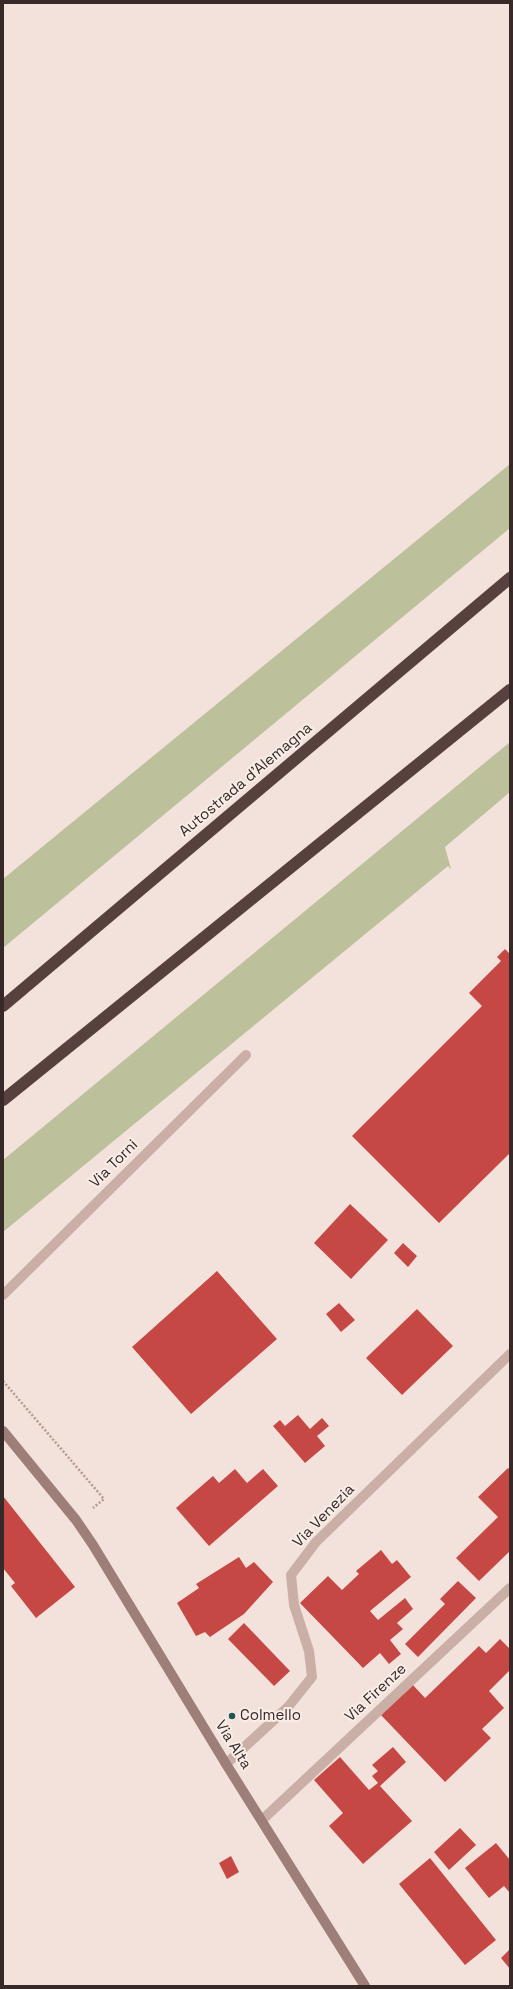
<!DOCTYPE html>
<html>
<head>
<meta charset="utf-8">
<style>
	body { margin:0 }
	#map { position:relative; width:513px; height:1989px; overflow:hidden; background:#f2e2db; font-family:"Space Grotesk",sans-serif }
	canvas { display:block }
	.frame { position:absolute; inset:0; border:4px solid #362927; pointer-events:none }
</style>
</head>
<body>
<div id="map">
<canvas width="513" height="1989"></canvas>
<div class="frame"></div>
</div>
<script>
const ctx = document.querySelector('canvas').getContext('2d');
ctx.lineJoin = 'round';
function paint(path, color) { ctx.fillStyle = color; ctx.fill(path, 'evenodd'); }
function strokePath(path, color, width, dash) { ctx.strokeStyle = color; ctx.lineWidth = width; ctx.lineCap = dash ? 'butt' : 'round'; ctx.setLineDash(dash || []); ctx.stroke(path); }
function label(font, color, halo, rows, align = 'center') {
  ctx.font = font + ' "Space Grotesk",sans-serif'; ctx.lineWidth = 4; ctx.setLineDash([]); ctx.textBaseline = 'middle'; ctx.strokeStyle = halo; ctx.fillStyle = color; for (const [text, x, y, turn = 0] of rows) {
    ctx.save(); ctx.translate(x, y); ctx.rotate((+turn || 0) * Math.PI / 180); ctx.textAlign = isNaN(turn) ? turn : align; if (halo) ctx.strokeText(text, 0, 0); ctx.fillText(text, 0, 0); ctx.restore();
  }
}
paint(new Path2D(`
	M510 464V528L3 948V879Z
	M510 742V792L445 847 451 869 448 866 3 1232V1160Z`), '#bcc09b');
paint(new Path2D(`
	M505 949 510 954V1153L439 1223 352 1136 482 1006 469 993 501 961 497 957Z
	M350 1204 388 1240 351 1279 314 1243Z
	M403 1243 417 1256 408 1267 394 1253Z
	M217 1271 277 1339 191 1414 132 1347Z
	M339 1303 355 1320 341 1332 326 1314Z
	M417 1309 453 1346 402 1395 366 1358Z
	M298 1415 310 1429 322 1418 329 1426 317 1436 325 1446 305 1463 273 1426 280 1420 285 1426Z
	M508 1468 510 1470V1551L479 1581 456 1558 498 1517 478 1497Z
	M235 1469 247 1483 263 1469 278 1486 209 1546 176 1508 213 1476 219 1483Z
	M3 1496 75 1587 36 1618 11 1586 15 1583 3 1568Z
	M381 1550 392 1564 397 1560 411 1577 370 1611 378 1620 405 1598 413 1609 397 1623 403 1629 390 1640 401 1654 389 1664 380 1653 363 1668 300 1603 328 1576 342 1590 359 1574 356 1571Z
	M239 1557 246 1568 254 1562 273 1582 244 1614 210 1637 205 1632 196 1636 177 1603 199 1588 196 1584Z
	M458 1581 476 1598 418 1657 405 1644 445 1604 440 1599Z
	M244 1623 290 1671 274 1686 228 1639Z
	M500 1639 510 1649V1670L489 1691 504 1708 482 1729 491 1738 445 1782 381 1715 412 1684 425 1698 479 1646 486 1653Z
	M393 1747 406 1762 380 1786 412 1821 363 1864 329 1826 343 1813 314 1780 340 1757 369 1790 378 1783 372 1776 378 1771 372 1765Z
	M460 1828 476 1845 449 1870 434 1852Z
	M496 1843 510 1860V1893L504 1886 489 1898 465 1868Z
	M231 1856 239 1872 227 1879 219 1863Z
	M430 1858 496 1940 465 1965 399 1884Z
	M510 1949V1969L501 1958Z`), '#c54845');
strokePath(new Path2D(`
	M3 1381 104 1499 93 1508`), '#b59991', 2.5, [2, 2]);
strokePath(new Path2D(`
	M3 1295 246 1055
	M226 1764 288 1707 312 1677 309 1651 294 1605 291 1575 316 1542 510 1354
	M262 1820 510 1588`), '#caafa7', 10);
strokePath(new Path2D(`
	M3 1431 76 1520 93 1545 226 1764 365 1986`), '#9d7e78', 10);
strokePath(new Path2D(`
	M3 1006 510 578
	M3 1100 510 690`), '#57413f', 12);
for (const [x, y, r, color] of [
	[232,1716,4,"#1d574e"]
]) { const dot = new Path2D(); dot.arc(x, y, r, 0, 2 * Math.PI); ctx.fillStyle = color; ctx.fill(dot); strokePath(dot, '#f9ede7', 1.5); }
label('15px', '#362927', '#f9ede7', [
	["Autostrada d'Alemagna",246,780,-40],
	["Via Torni",114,1164,-45],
	["Via Venezia",324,1516,-46],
	["Via Firenze",376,1693,-43],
	["Via Alta",233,1745,58]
]);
label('15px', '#362927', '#f9ede7', [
	["Colmello",240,1716]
], 'left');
</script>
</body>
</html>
